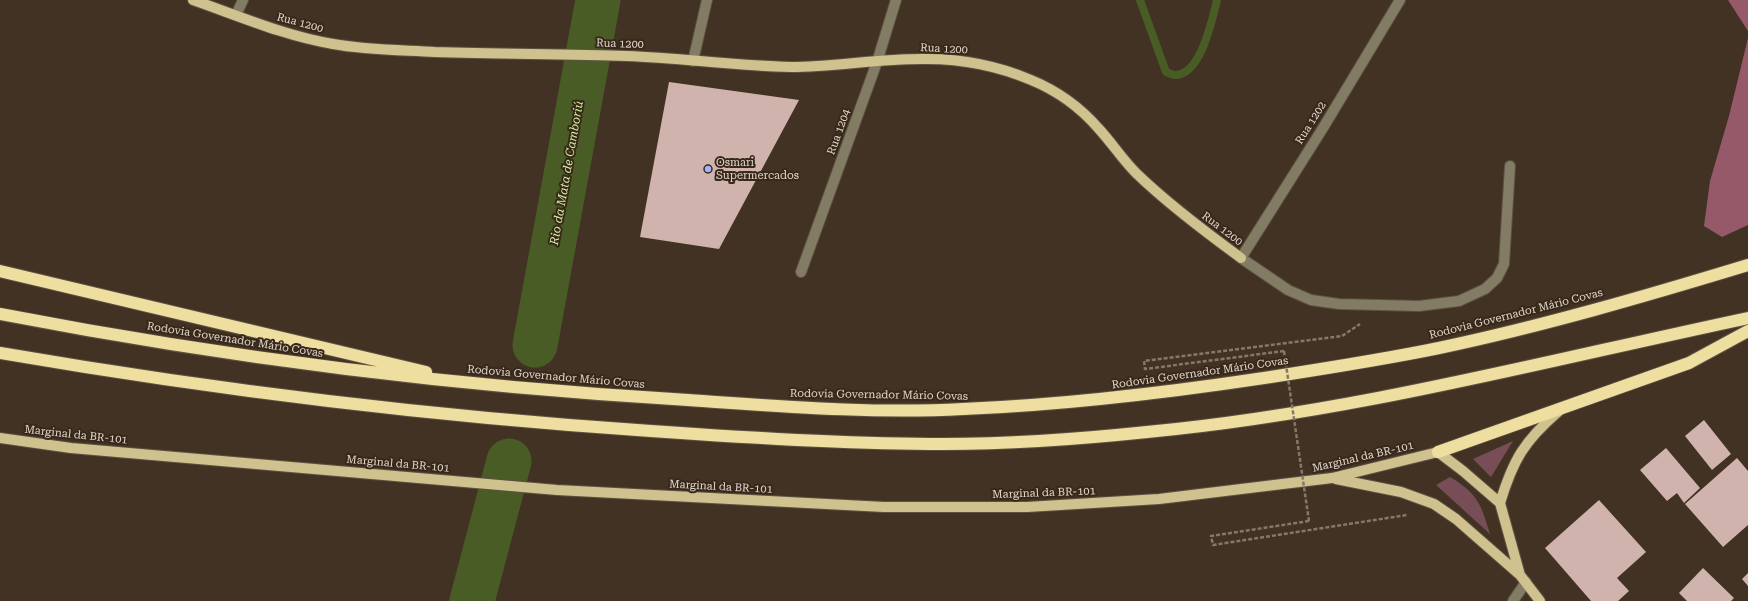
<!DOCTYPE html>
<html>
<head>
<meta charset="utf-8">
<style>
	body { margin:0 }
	canvas { display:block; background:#423223 }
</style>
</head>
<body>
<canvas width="1748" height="601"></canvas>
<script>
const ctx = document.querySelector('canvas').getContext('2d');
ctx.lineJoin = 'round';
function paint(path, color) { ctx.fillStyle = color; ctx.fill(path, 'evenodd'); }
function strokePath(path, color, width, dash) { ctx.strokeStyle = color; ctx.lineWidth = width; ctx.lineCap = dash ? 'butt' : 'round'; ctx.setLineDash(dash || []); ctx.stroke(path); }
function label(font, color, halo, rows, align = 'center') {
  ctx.font = font + ' "Roboto Serif",serif'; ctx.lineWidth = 4; ctx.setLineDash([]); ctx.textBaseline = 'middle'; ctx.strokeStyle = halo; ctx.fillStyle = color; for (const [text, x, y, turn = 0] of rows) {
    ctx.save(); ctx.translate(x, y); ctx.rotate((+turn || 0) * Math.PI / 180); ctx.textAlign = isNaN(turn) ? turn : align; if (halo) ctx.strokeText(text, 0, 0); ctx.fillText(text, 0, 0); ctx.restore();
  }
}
paint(new Path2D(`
	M1513 441 1491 477 1473 459Z
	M1450 477C1478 494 1481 504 1490 534L1436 485Z`), '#774e58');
paint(new Path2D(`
	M1728 0H1748V31Z
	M1748 38V225L1722 237 1704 226 1710 181 1729 116Z`), '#965969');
strokePath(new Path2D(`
	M1140 0 1166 72C1169 73 1173 75 1175 75 1201 75 1212 20 1217 0`), '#495c26', 8);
strokePath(new Path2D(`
	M535 345 598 0
	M472 601 509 461`), '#495c26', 45);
paint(new Path2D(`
	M669 82 799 100 719 249 640 237Z
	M1704 420 1731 454 1712 470 1685 436Z
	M1666 448 1700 488 1684 503 1677 493 1667 501 1640 470Z
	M1737 458 1748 471V525L1723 547 1685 504Z
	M1599 500 1646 552 1617 578 1629 591 1618 601H1591L1545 548Z
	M1703 568 1734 598 1731 601H1687L1679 593Z
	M1748 573V586L1742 579Z`), '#d0b3ad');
const minor = new Path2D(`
	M1400 0 1323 128 1241 258 1288 290 1311 300 1339 304 1419 306 1459 301 1485 289 1497 278 1504 264 1510 166
	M236 15 243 0
	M693 61 707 0
	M801 272 877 62 896 0
	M1513 601 1526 582`);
const major = new Path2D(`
	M193 0C239 16 285 36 333 44 366 50 401 50 435 52 499 54 563 54 627 56 682 58 736 66 791 67 836 67 881 58 927 59 962 59 998 66 1031 80 1058 91 1080 107 1099 129 1112 143 1122 159 1136 173 1168 204 1204 231 1241 258
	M0 438 71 448 557 490 884 507H1027L1159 499 1332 478 1438 452 1463 471 1500 503 1520 575
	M1336 479 1401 492 1434 504 1456 519 1520 575 1540 601
	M1500 503C1513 460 1524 441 1559 411`);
const highway = new Path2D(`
	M0 271 426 372
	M0 314C227 358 457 387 688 400 779 406 871 414 963 409 1064 405 1164 393 1264 378 1322 369 1381 360 1439 348 1543 326 1646 296 1748 265
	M0 353C215 390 433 417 651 431 749 438 846 444 944 444 1011 444 1080 439 1147 432 1351 413 1549 360 1748 318
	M1438 452 1689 363 1748 331`);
strokePath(minor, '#5e5042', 12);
strokePath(major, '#5e5042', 12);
strokePath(highway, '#5e5042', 14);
strokePath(new Path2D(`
	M1284 351 1145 369 1144 361 1342 336 1360 324
	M1309 521 1211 536 1213 545 1407 515`), '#85776b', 2.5, [4, 2]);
strokePath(minor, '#837c64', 10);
strokePath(major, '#d0c28e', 10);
strokePath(highway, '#eede9f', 12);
strokePath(new Path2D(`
	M1284 351 1309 521`), '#85776b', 2.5, [4, 2]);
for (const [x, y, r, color] of [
	[708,169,4,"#9eb4fd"]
]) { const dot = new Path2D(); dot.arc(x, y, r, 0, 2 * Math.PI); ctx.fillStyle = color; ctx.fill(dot); strokePath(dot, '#382819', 1.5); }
label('11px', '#e0d6cd', '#382819', [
	["Rua 1200",300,23,15],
	["Rua 1200",620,44,2],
	["Rua 1200",944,49,3],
	["Rua 1202",1311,123,-58],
	["Rua 1204",839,132,-70],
	["Rua 1200",1222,229,37],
	["Rodovia Governador Mário Covas",1516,314,-14],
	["Rodovia Governador Mário Covas",235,340,9],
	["Rodovia Governador Mário Covas",1200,373,-8],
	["Rodovia Governador Mário Covas",556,377,5],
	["Rodovia Governador Mário Covas",879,395,1],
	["Marginal da BR-101",76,435,6],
	["Marginal da BR-101",1363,457,-13],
	["Marginal da BR-101",398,464,5],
	["Marginal da BR-101",721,487,3],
	["Marginal da BR-101",1044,493,-2]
]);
label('11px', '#e0d6cd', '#382819', [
	["Osmari",716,163],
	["Supermercados",716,176]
], 'left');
label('italic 12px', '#d2f29f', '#382819', [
	["Rio da Mata de Camboriú",567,173,-80]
]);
</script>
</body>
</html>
